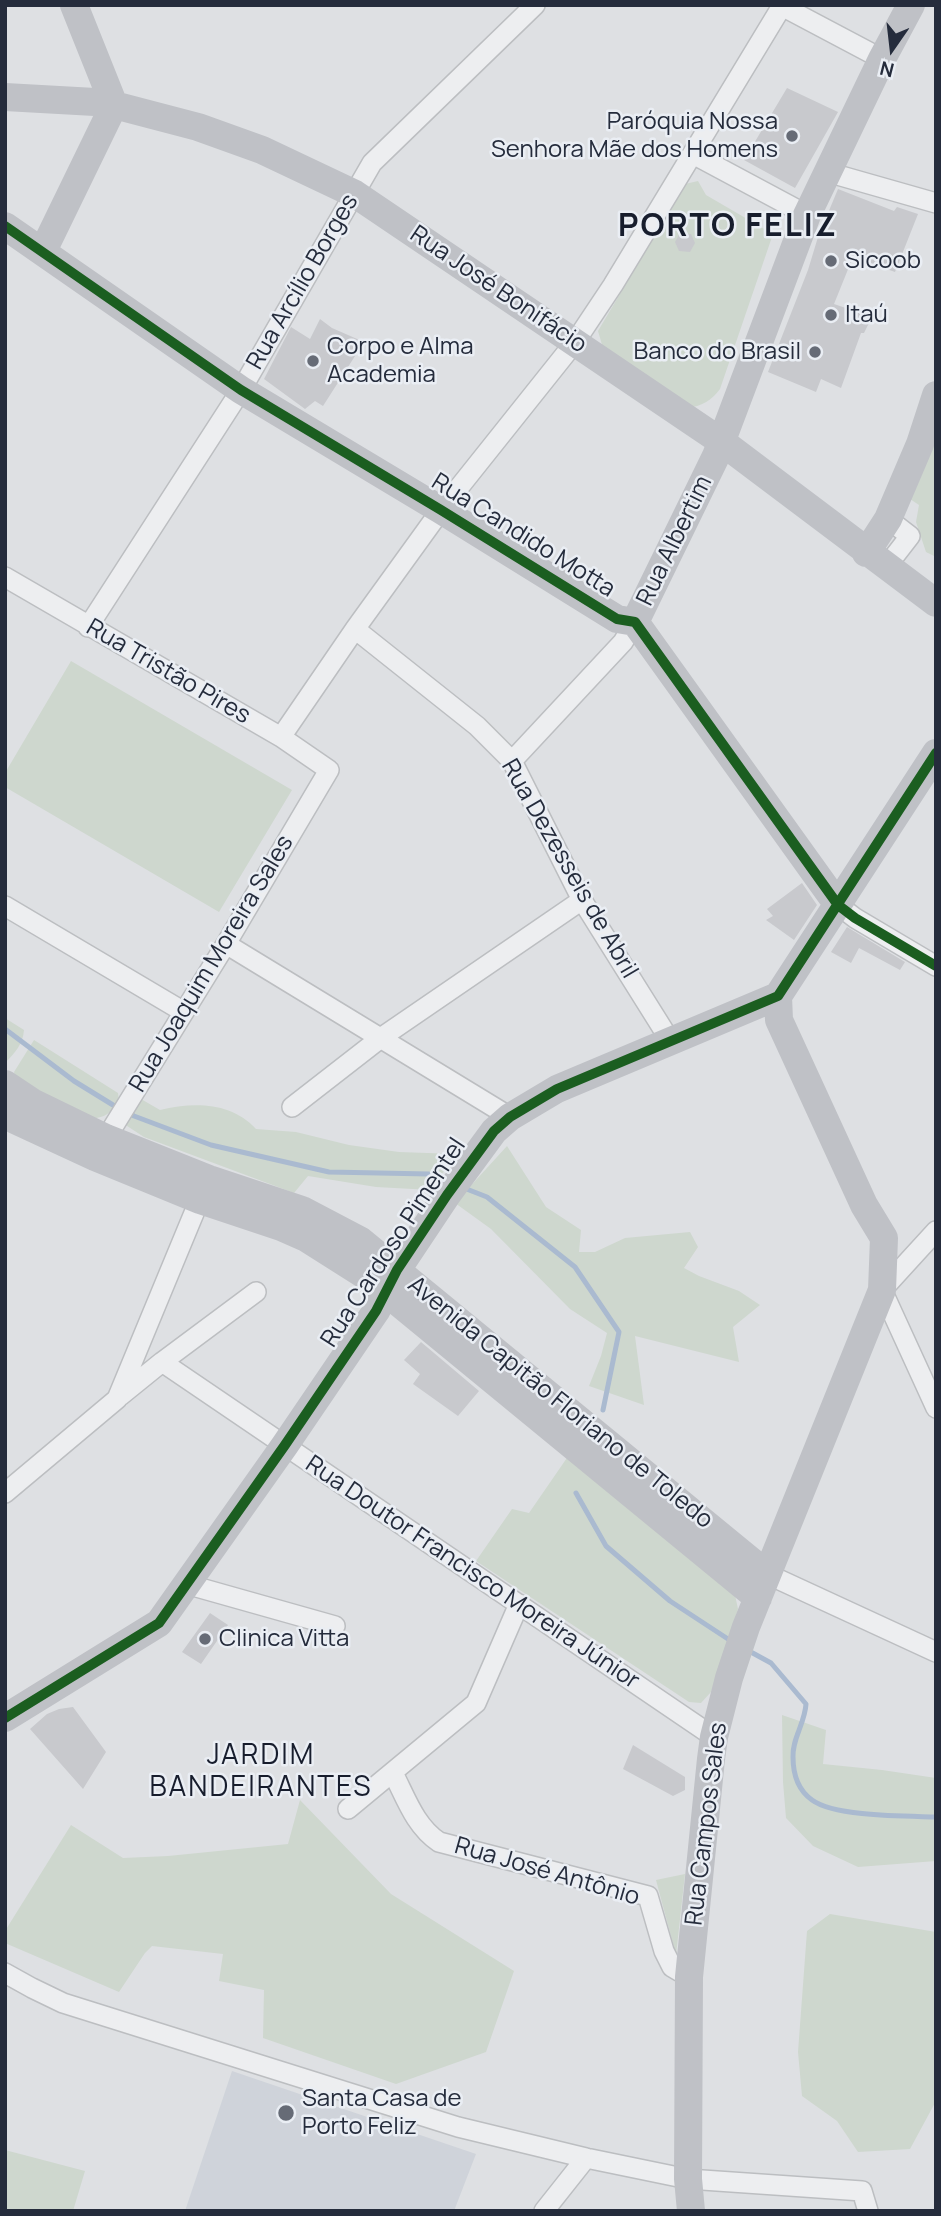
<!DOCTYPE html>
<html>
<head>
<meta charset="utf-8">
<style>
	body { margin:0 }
	#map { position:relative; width:941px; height:2216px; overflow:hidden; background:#dee0e3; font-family:Manrope,sans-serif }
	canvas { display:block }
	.frame { position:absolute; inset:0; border:7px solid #252c3c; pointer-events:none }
	.north { position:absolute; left:857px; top:14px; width:70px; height:70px; -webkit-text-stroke:5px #eaeef4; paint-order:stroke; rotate:194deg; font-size:19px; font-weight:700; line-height:28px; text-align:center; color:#252c3c }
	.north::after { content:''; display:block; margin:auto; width:24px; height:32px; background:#252c3c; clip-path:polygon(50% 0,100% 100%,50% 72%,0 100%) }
</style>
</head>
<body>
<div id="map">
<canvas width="941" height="2216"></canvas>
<div class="frame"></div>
<div class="north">N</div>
</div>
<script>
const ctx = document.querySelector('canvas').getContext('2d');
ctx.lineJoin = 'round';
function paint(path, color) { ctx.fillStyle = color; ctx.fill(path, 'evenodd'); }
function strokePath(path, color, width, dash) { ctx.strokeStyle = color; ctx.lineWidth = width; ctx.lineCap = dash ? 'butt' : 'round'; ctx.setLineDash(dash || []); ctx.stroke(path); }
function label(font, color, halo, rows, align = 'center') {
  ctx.font = font + ' Manrope,sans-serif'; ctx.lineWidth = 5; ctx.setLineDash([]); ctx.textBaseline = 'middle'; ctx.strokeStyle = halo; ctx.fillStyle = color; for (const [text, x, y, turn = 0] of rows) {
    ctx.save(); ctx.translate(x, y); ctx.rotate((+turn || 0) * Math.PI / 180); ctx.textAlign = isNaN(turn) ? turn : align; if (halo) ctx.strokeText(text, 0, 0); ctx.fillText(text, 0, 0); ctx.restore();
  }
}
paint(new Path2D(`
	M232 2071 476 2154 454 2211H185Z`), '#cfd3da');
paint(new Path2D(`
	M698 181 706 195 773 234 720 389C711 401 702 406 687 408L603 348 598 331 685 184Z
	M936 436V557L926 552 916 522 919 505 910 499Z
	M71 661 292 790 219 912 5 787V773Z
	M5 1018 24 1030C23 1044 15 1053 5 1063Z
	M34 1040 118 1093 119 1101C111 1113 103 1120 87 1118 75 1116 28 1084 15 1076L14 1072Z
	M141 1099 160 1110C194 1102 231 1102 256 1129L296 1132 349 1145 399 1152 456 1154 431 1190 376 1187 308 1176 294 1193 144 1137 124 1124Z
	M507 1146 546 1207 581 1230 579 1252H595L625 1238 690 1232 698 1247 684 1268 699 1276 739 1291 760 1305 733 1327 739 1362 635 1336 644 1405 589 1386 601 1356 607 1333 570 1309 491 1229 455 1203Z
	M571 1452 735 1595 738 1609 720 1669 711 1692 701 1703 689 1702 476 1561 512 1509 529 1513Z
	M782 1715 826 1730 823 1764 882 1770 936 1778V1861L858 1867 813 1846 786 1818 783 1782Z
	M300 1800 391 1894 514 1971 486 2052 396 2084 263 2038 264 1990 219 1981 223 1954 152 1946 145 1953 119 1992 5 1943V1931L71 1825 123 1858 168 1856 288 1844Z
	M685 1874 676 1955 656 1880Z
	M830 1914 936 1932V2101L910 2149 858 2152 837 2121 802 2096 798 2052 807 1931Z
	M5 2150 85 2171 73 2211H5Z`), '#ced7ce');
strokePath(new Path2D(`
	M5 1029 74 1081 113 1105 134 1116 211 1145 329 1172 429 1174 445 1180
	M464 1188 487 1197 575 1267 619 1332 603 1410
	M576 1493 606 1546 670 1601 731 1641
	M749 1651 771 1663 806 1704C805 1723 792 1739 793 1757 793 1774 798 1790 812 1800 835 1817 907 1816 936 1817`), '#aabad0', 5);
paint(new Path2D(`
	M787 88 838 112 795 188 744 160Z
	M838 189 894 211 897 207 918 214 895 272 853 257 834 304 872 317 864 333H861L841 388 821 379 816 392 768 372 808 270 818 237Z
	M680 233 691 234 695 243 690 252 679 251 675 242Z
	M320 319 332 328 364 342 323 406 315 401 305 409 264 379 291 327 310 339Z
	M802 883 817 905 794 940 766 920 773 916 767 909Z
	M847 927 905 962 900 970 859 948 851 963 831 952Z
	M421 1342 479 1391 458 1416 413 1384 420 1374 404 1360Z
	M210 1613 228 1625 201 1664 182 1652Z
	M73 1707 106 1752 83 1789 30 1729 47 1714 59 1709Z
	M633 1745 685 1777V1790L673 1796 623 1769Z`), '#c8c9cd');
const street = new Path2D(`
	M780 5 882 59
	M693 154 807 215
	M827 172 936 203
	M886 567 910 536 888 519
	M5 577 281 737 329 770 226 944 100 1148
	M88 627 241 390 372 163 535 5
	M355 629 477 726 512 761 582 900 671 1042
	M281 737 355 629 441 510 575 342 613 285 782 6
	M512 761 623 642 635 622
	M838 905 855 918 936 966
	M5 906 184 1012
	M226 944 510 1117
	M292 1107 382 1037 582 900
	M936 1231 882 1290 936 1408
	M162 1362 714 1737
	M120 1396 162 1362 256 1292
	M5 1493 117 1399 204 1189
	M767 1574 936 1652
	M186 1584 335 1626
	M393 1773C406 1798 415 1826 439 1842L648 1896 664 1951 672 1967 689 1977
	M348 1809 476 1703 519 1604
	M5 1973 32 1988 63 2003 458 2127 586 2158 688 2179 862 2191 868 2211
	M544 2211 586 2158`);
strokePath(street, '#bcbec1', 22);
strokePath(street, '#edeef0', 19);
strokePath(new Path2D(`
	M5 97 95 102 114 105 198 127 262 150 355 194 722 442 936 603
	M5 226 241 390 441 510 617 619 635 622 838 905
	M43 251 114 105 74 5
	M866 553 888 519 920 444 936 395
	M635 622 716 456 807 215 882 59 911 5
	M5 1084 32 1102 106 1138 209 1179 302 1210 361 1241 767 1574
	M5 1112 15 1120 95 1157 200 1200 281 1227 306 1238 366 1276 758 1598
	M5 1718 159 1623 285 1445 376 1311 397 1270 447 1195 494 1131 510 1117 557 1089 778 996 936 753
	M691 2211 688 2179 689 1977 711 1759 714 1737 729 1678 746 1627 882 1290 884 1238 864 1205 779 1020 778 996`), '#bfc1c6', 28);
strokePath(new Path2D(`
	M5 226 241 390 441 510 617 619 635 622 838 905 855 918 936 966
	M5 1718 159 1623 285 1445 376 1311 397 1270 447 1195 494 1131 510 1117 557 1089 778 996 936 753`), '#1b5e20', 10);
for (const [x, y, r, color] of [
	[792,136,7,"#666b76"],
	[831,261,7,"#666b76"],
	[831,315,7,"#666b76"],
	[815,352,7,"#666b76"],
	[313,361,7,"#666b76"],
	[205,1639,7,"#666b76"],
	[286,2113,9,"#666b76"]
]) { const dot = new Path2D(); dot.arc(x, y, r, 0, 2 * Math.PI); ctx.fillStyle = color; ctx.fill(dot); strokePath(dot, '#eaeef4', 2.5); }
label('24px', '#252c3c', '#eaeef4', [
	["Paróquia Nossa",778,122,"right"],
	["Senhora Mãe dos Homens",778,150,"right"],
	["Sicoob",845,261],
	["Itaú",845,315],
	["Corpo e Alma",327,347],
	["Academia",327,375],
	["Banco do Brasil",801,352,"right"],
	["Clinica Vitta",219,1639],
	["Santa Casa de",302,2099],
	["Porto Feliz",302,2127]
], 'left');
label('24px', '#252c3c', '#eaeef4', [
	["Rua Arcílio Borges",303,282,-60],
	["Rua José Bonifácio",498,290,34],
	["Rua Candido Motta",523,536,32],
	["Rua Albertim",675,541,-64],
	["Rua Tristão Pires",168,672,30],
	["Rua Dezesseis de Abril",569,869,60],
	["Rua Joaquim Moreira Sales",212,964,-59],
	["Rua Cardoso Pimentel",394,1243,-57],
	["Avenida Capitão Floriano de Toledo",560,1403,39],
	["Rua Doutor Francisco Moreira Júnior",472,1573,34],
	["Rua Campos Sales",707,1824,-83],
	["Rua José Antônio",547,1872,16]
]);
ctx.letterSpacing = '2px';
label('28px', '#171d2d', '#eaeef4', [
	["JARDIM",261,1756],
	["BANDEIRANTES",261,1788]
]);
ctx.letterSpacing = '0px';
ctx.letterSpacing = '2px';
label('bold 32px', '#171d2d', '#eaeef4', [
	["PORTO FELIZ",728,227]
]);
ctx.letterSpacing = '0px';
</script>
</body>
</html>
